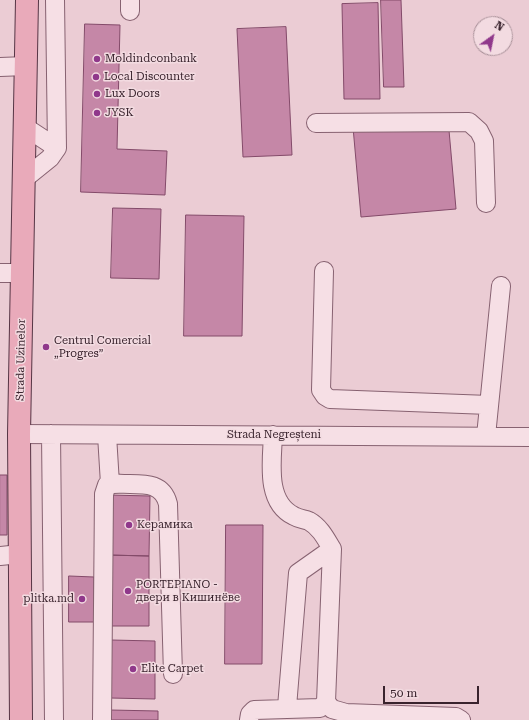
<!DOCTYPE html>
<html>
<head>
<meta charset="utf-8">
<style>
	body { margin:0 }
	#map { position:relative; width:529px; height:720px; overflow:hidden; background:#ebccd4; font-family:"Roboto Serif",serif }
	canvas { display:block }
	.north { position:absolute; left:473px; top:16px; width:40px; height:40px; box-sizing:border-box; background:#f3dbe1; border:1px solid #a99199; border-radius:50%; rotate:33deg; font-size:11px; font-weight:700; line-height:16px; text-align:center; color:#39232d }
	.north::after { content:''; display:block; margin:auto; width:14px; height:18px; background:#90388b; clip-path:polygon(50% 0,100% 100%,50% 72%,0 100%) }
	.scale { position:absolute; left:383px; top:686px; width:96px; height:18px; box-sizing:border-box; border:2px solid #39232d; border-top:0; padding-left:5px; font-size:12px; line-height:14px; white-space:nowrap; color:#39232d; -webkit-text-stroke:3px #f3dbe1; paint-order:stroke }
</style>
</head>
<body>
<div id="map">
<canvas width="529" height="720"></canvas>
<div class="north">N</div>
<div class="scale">50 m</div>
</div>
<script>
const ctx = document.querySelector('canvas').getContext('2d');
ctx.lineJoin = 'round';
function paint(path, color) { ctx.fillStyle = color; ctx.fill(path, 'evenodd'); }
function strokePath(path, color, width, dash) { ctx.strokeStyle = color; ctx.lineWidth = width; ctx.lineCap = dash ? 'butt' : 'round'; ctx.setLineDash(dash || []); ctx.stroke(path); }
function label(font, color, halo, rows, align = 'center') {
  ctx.font = font + ' "Roboto Serif",serif'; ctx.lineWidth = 3; ctx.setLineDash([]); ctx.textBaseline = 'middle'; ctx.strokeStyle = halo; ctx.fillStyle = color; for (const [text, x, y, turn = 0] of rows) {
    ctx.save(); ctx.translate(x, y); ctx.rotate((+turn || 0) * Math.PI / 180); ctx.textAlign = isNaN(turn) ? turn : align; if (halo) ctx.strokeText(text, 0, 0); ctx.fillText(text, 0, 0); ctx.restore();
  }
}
const building = new Path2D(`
	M381 0H401L404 87H384Z
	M378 3 380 99H344L342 4Z
	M85 24 120 25 117 149 167 151 165 195 81 192Z
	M286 27 292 155 243 157 237 29Z
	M448 119 456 209 361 217 353 127Z
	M113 208 161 209 159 279 111 278Z
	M186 215 244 216 242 336H184Z
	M0 475H7V535H0Z
	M109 495 150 496 149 556 107 555Z
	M226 525H263L262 664H225Z
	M107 555 149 556V626H106Z
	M69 576 94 577V622H69Z
	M111 640 155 641V699L110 698Z
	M110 710 158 711V720H110Z`);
paint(building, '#c587a7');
strokePath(building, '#834a69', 1);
const minor = new Path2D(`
	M130 11V0
	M0 67 26 66
	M316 123 469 122 479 131 484 141 486 203
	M25 127 57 148
	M24 179 50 158 57 148 55 0
	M324 271 321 390 325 396 330 399 489 405
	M0 273H22
	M19 434 529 437
	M51 434 54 720
	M107 435 110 484
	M486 436 501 286
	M0 556 20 554
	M326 702 332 709 346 713 456 717 461 720
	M287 707 298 573 332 549
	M102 720 104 494 107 485C114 483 122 484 130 484 147 484 163 484 168 504L173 674
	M249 720 250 714 254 710 320 708 326 702 332 549C326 539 320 527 309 521 304 519 299 519 294 516 265 502 272 461 273 435`);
const major = new Path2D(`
	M21 720 19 434 27 0`);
strokePath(minor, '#876271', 20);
strokePath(major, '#563545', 24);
strokePath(minor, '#f6dfe5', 18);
strokePath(major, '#e9aaba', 22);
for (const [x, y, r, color] of [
	[97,59,4,"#90388b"],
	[96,77,4,"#90388b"],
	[97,94,4,"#90388b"],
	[97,113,4,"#90388b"],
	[46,347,4,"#90388b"],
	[129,525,4,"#90388b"],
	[128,591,4,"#90388b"],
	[82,599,4,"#90388b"],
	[133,669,4,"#90388b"]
]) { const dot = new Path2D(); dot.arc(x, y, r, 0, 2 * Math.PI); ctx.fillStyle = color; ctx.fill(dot); strokePath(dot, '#f3dbe1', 1.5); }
label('11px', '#39232d', '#f3dbe1', [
	["Moldindconbank",105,59],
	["Local Discounter",104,77],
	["Lux Doors",105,94],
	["JYSK",105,113],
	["Centrul Comercial",54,341],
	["„Progres”",54,354],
	["Керамика",137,525],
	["PORTEPIANO -",136,585],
	["двери в Кишинёве",136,598],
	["plitka.md",74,599,"right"],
	["Elite Carpet",141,669]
], 'left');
label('11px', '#39232d', '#f3dbe1', [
	["Strada Uzinelor",21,360,-89],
	["Strada Negreșteni",274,435]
]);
</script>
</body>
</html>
